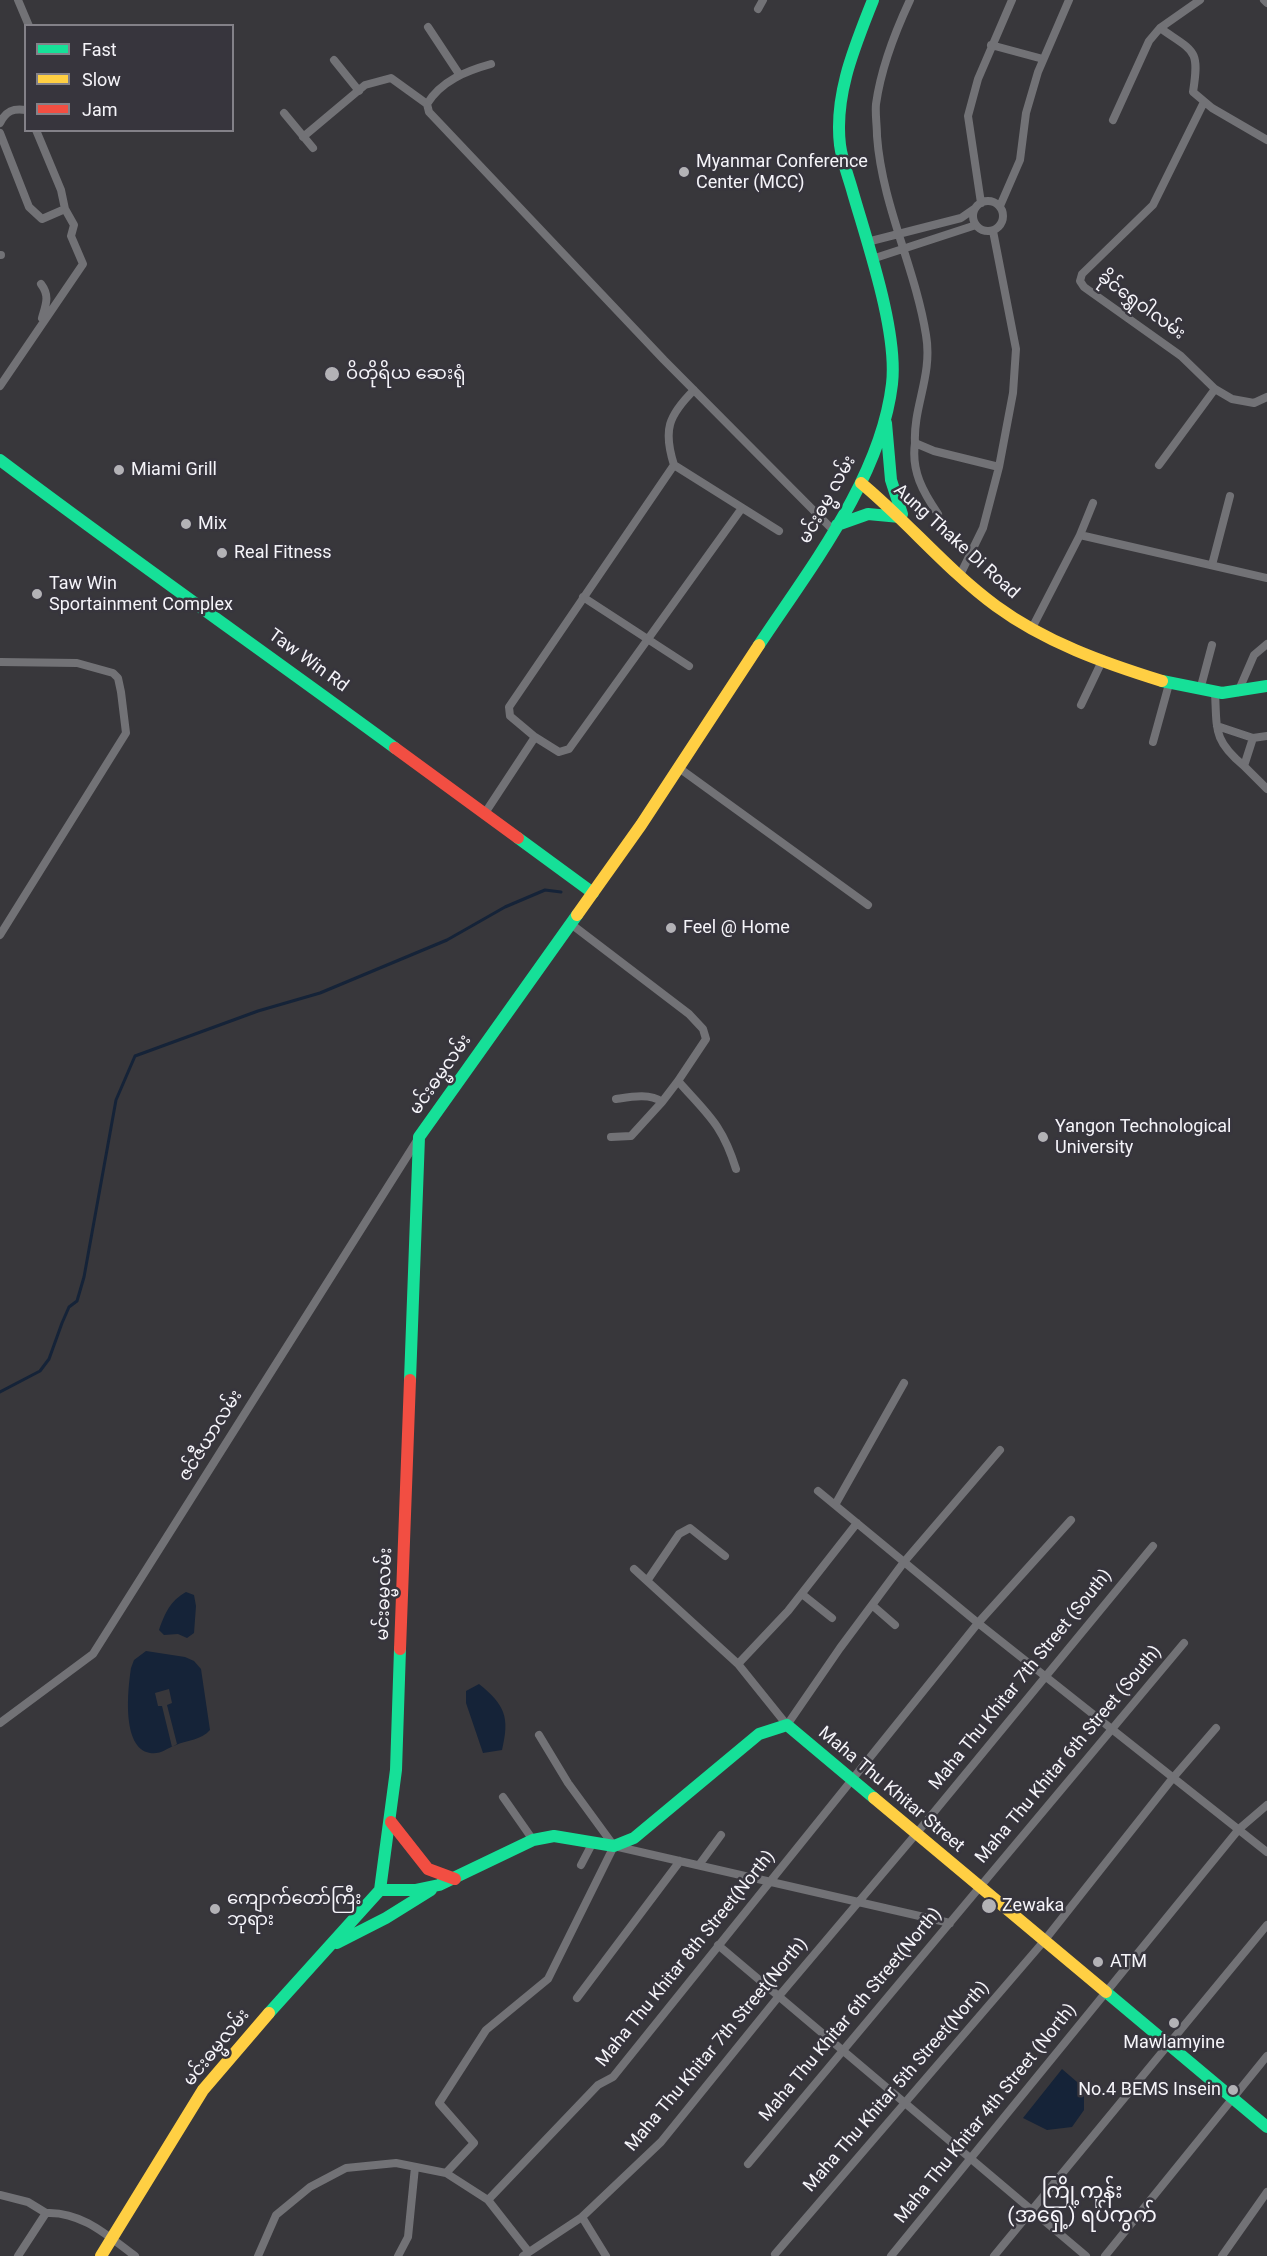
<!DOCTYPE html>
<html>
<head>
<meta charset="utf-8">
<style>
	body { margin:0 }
	#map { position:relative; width:1267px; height:2256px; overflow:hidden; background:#38373b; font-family:Roboto,sans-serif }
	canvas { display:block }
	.legend { position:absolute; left:24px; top:24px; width:210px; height:108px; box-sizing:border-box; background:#37353d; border:2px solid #838188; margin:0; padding:8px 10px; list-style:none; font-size:18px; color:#f5f4f9 }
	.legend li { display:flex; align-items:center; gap:12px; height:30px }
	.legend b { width:30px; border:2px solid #838188 }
</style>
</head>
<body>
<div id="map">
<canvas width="1267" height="2256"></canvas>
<ul class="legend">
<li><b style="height:8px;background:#16e098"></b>Fast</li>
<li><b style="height:8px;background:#ffcf43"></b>Slow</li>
<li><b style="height:8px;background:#f24e42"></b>Jam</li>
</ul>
</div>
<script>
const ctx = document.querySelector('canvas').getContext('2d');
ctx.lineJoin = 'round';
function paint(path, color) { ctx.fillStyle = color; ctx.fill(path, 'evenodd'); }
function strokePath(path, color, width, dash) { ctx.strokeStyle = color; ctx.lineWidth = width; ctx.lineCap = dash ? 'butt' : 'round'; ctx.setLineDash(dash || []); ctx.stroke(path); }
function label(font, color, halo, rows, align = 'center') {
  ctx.font = font + ' Roboto,"Noto Sans Myanmar",sans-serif'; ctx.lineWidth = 5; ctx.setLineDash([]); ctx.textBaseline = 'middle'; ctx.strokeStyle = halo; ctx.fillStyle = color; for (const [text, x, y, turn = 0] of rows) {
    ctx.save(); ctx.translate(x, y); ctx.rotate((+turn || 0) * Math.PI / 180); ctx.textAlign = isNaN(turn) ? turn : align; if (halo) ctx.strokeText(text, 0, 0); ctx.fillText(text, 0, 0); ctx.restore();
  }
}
paint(new Path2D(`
	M186 1592 194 1595 196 1606 194 1633 187 1638 178 1634 164 1635 159 1630C165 1613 170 1601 186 1592Z
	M146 1651 185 1657 194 1661 201 1669 210 1730C202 1740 187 1740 176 1745 167 1748 160 1755 150 1753 121 1748 128 1688 131 1668L134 1660Z
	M479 1684C505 1705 510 1717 502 1750L483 1753 466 1703V1691Z
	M1062 2069 1084 2088V2110L1072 2127 1047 2130 1023 2118Z`), '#152338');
paint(new Path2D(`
	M169 1689 172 1703 167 1705 177 1744 172 1747 162 1706H158L155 1693Z`), '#38373b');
strokePath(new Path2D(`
	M0 1392 40 1371 49 1359 62 1323 69 1307 77 1301 84 1277 116 1100 135 1056 258 1011 320 993 447 940 505 907 545 890 561 892`), '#152338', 3);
strokePath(new Path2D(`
	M18 0 29 26
	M910 0C895 32 881 68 876 104 875 114 877 125 877 136 882 205 915 267 926 335 933 375 913 407 915 443L934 451 999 467
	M1264 0 1267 3
	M758 9 763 0
	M428 27 459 74
	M1160 28C1194 52 1200 48 1193 92L1212 108 1267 140
	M991 45 1043 59
	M334 60 359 91
	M491 64C466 71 441 81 427 104L429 112 664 360 833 530
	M1204 102 1153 205 1082 274 1080 281 1084 287 1181 356 1215 389 1232 399 1254 403 1267 397
	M284 113 313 148
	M1113 120 1149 41 1160 28 1200 0
	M0 123C6 111 13 108 26 110
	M0 133 29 207 42 219 65 209
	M303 137 365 85 391 78 427 104
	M973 216a15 15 0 1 1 30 0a15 15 0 1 1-30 0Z
	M981 203 968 116 978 79 1012 0
	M1000 206 1020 160 1026 113 1038 72 1069 0
	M867 242 961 218 974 209
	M0 255H1
	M872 259 976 225
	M41 284C50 296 46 304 42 318
	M0 386 83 264 71 236 74 225 65 209 61 190 36 130
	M694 390C668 416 663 430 674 465L779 531
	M915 443C911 471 923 492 938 514
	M1159 465 1215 389
	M1080 535 1267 578
	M1212 565 1230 496
	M961 573 983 528 999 467 1013 393 1016 349 993 231
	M583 597 689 666
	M1032 628 1080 535 1093 503
	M0 662 77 663 113 673 118 678 121 692 126 733 0 935
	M1200 690 1212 645
	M1215 692C1217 730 1213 740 1244 766
	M1238 692 1254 655 1267 644
	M1081 705 1103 659
	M1217 726 1253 738 1267 736
	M535 737 510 716 509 707 674 465
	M1253 738 1244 766 1267 789
	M1153 742 1169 684
	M679 768 868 905
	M485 813 535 737 559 752 569 749 742 508
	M571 924 689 1014 703 1029 706 1039 678 1081C708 1115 722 1124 736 1169
	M616 1099C630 1097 650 1093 662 1102L678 1081
	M611 1137 631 1136 662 1102
	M818 1491 978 1623 1267 1852
	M835 1505 904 1383
	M634 1569 738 1664 787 1725 840 1648 904 1562 1000 1450
	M647 1581 679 1534 690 1528 725 1556
	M802 1594 832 1618
	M872 1605 895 1625
	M738 1664 788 1611 857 1523
	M0 1723 93 1654 418 1139
	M539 1735 568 1783 614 1846
	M503 1797 533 1840
	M614 1846 950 1923
	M581 1865 592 1844
	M699 1865 721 1835
	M718 1945 1086 2256
	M577 1998 680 1861
	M748 2164 1184 1643
	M446 2173 474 2143 439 2103 486 2030 548 1979 614 1846
	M0 2195 28 2202 46 2213
	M488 2200 598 2085 613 2077 978 1623 1071 1520
	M582 2217 606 2256
	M775 2254 1044 1941 1172 1779 1216 1728
	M18 2256 46 2213C81 2211 108 2236 135 2256
	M258 2256 276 2215 310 2187 346 2168 396 2163 446 2173 488 2200 528 2251
	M398 2256 408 2237 415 2167
	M523 2256 582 2217 661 2142 779 1996 916 1834 1153 1546
	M891 2256 1239 1829 1267 1805
	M994 2256 1267 1925
	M1105 2256 1267 2056
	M1222 2256 1267 2192`), '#727276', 8);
strokePath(new Path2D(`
	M886 423 891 480 902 514
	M0 460C130 558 264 652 395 748
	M837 525 868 514 900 517
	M759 645C810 568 881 478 892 384 898 332 868 245 853 193 849 178 842 161 840 145 834 94 855 46 873 0
	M1162 681 1222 693 1267 686
	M518 838 593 893
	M410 1380 419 1137 577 915
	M380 1890H415L439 1885 533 1840 554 1836 614 1846 634 1838 759 1734 787 1725 874 1798
	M337 1943 386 1918 431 1890
	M1106 1992 1267 2127
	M269 2013 380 1890 396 1770 400 1649`), '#16e098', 12);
strokePath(new Path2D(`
	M861 483C908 522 947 570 996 606 1045 642 1104 663 1162 681
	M577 915 641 825 759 645
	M874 1798 1106 1992
	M101 2256 203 2090 269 2013`), '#ffcf43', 12);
strokePath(new Path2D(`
	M395 748 518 838
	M400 1649 410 1380
	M391 1822 428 1869 455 1879`), '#f24e42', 12);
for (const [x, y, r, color] of [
	[684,172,6,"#b3b2b6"],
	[332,374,8,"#b3b2b6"],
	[119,470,6,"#b3b2b6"],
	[186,524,6,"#b3b2b6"],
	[222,553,6,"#b3b2b6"],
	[37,594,6,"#b3b2b6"],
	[671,928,6,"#b3b2b6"],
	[1043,1137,6,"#b3b2b6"],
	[989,1906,8,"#b3b2b6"],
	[215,1909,6,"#b3b2b6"],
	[1098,1962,6,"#b3b2b6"],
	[1174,2023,6,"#b3b2b6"],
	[1233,2090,6,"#b3b2b6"]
]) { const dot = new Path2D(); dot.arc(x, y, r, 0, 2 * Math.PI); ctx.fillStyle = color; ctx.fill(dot); strokePath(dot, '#37353d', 2); }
label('18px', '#f5f4f9', '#37353d', [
	["Myanmar Conference",696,162],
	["Center (MCC)",696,183],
	["ဝိတိုရိယ ဆေးရုံ",346,374],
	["Miami Grill",131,470],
	["Mix",198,524],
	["Real Fitness",234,553],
	["Taw Win",49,584],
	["Sportainment Complex",49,605],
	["Feel @ Home",683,928],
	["Yangon Technological",1055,1127],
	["University",1055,1148],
	["ကျောက်တော်ကြီး",227,1899],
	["ဘုရား",227,1920],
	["Zewaka",1002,1906],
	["ATM",1110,1962],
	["Mawlamyine",1174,2043,"center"],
	["No.4 BEMS Insein",1221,2090,"right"]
], 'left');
label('18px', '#f5f4f9', '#37353d', [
	["ခိုင်ရွှေဝါလမ်း",1141,306,36],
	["မင်းဓမ္မ လမ်း",828,500,-61],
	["Aung Thake Di Road",956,542,42],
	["Taw Win Rd",308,661,36],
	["မင်းဓမ္မလမ်း",441,1075,-55],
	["ဇင်ဇီယာလမ်း",211,1436,-58],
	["မင်းဓမ္မလမ်း",385,1594,-88],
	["Maha Thu Khitar 7th Street (South)",1021,1680,-51],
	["Maha Thu Khitar 6th Street (South)",1069,1755,-50],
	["Maha Thu Khitar Street",891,1790,40],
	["Maha Thu Khitar 8th Street(North)",686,1959,-51],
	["Maha Thu Khitar 6th Street(North)",851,2015,-50],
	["Maha Thu Khitar 7th Street(North)",717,2045,-50],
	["မင်းဓမ္မလမ်း",217,2048,-51],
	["Maha Thu Khitar 5th Street(North)",897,2087,-49],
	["Maha Thu Khitar 4th Street (North)",986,2114,-51]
]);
label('21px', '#f5f4f9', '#37353d', [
	["ကြို့ကုန်း",1082,2193],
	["(အရှေ့) ရပ်ကွက်",1082,2217]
]);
</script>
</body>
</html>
